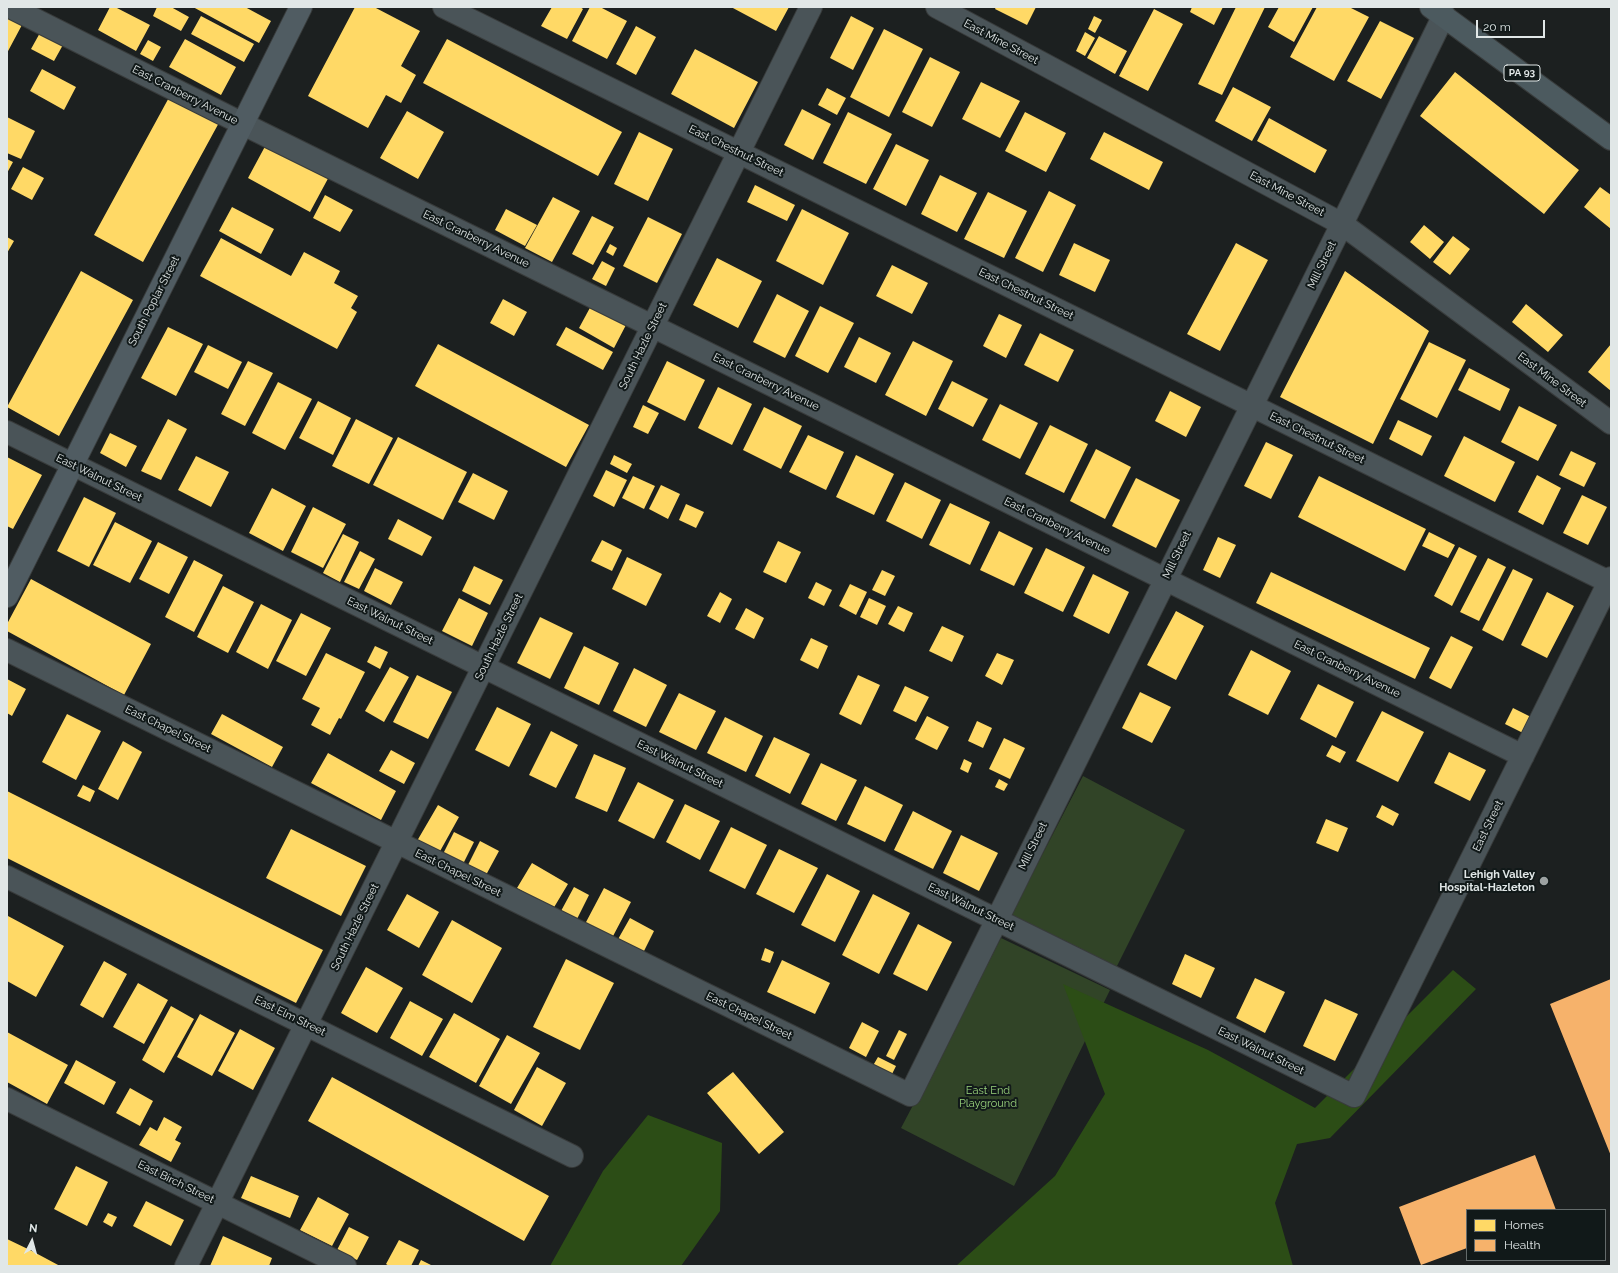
<!DOCTYPE html>
<html>
<head>
<meta charset="utf-8">
<style>
	body { margin:0 }
	#map { position:relative; width:1618px; height:1273px; overflow:hidden; background:#1c2020; font-family:Raleway,sans-serif }
	canvas { display:block }
	.frame { position:absolute; inset:0; border:8px solid #e1e7e7; pointer-events:none }
	.legend { position:absolute; left:1466px; top:1209px; width:140px; height:52px; box-sizing:border-box; background:#111919; border:1px solid #646b6b; margin:0; padding:5px 7px; list-style:none; font-size:12px; color:#e1e7e7 }
	.legend li { display:flex; align-items:center; gap:8px; height:20px }
	.legend b { width:20px; border:1px solid #646b6b }
	.north { position:absolute; left:12px; top:1221px; width:40px; height:40px; -webkit-text-stroke:3px #111919; paint-order:stroke; rotate:6deg; font-size:11px; font-weight:700; line-height:16px; text-align:center; color:#e1e7e7 }
	.north::after { content:''; display:block; margin:auto; width:14px; height:18px; background:#e1e7e7; clip-path:polygon(50% 0,100% 100%,50% 72%,0 100%) }
	.scale { position:absolute; left:1476px; top:20px; width:69px; height:18px; box-sizing:border-box; border:2px solid #e1e7e7; border-top:0; padding-left:5px; font-size:12px; line-height:14px; white-space:nowrap; color:#e1e7e7; -webkit-text-stroke:3px #111919; paint-order:stroke }
</style>
</head>
<body>
<div id="map">
<canvas width="1618" height="1273"></canvas>
<div class="frame"></div>
<ul class="legend">
<li><b style="height:11px;background:#ffd966"></b>Homes</li>
<li><b style="height:11px;background:#f6b26b"></b>Health</li>
</ul>
<div class="north">N</div>
<div class="scale">20 m</div>
</div>
<script>
const ctx = document.querySelector('canvas').getContext('2d');
ctx.lineJoin = 'round';
function paint(path, color) { ctx.fillStyle = color; ctx.fill(path, 'evenodd'); }
function strokePath(path, color, width, dash) { ctx.strokeStyle = color; ctx.lineWidth = width; ctx.lineCap = dash ? 'butt' : 'round'; ctx.setLineDash(dash || []); ctx.stroke(path); }
function label(font, color, halo, rows, align = 'center') {
  ctx.font = font + ' Raleway,sans-serif'; ctx.lineWidth = 4; ctx.setLineDash([]); ctx.textBaseline = 'middle'; ctx.strokeStyle = halo; ctx.fillStyle = color; for (const [text, x, y, turn = 0] of rows) {
    ctx.save(); ctx.translate(x, y); ctx.rotate((+turn || 0) * Math.PI / 180); ctx.textAlign = isNaN(turn) ? turn : align; if (halo) ctx.strokeText(text, 0, 0); ctx.fillText(text, 0, 0); ctx.restore();
  }
}
paint(new Path2D(`
	M1083 776 1185 830 1116 968 1011 915Z
	M1001 938 1110 990 1014 1186 901 1128Z`), '#314427');
paint(new Path2D(`
	M1453 970 1476 989 1330 1138 1297 1144 1275 1203 1293 1266H956L1055 1176 1105 1094 1063 984 1208 1050 1315 1108Z
	M648 1115 722 1143 720 1211 681 1266H550L603 1171Z`), '#2c4d16');
paint(new Path2D(`
	M110 7H115L150 25 136 51 98 30Z
	M157 7H171L189 17 181 31 153 16Z
	M193 7H245L271 21 259 43Z
	M355 7H374L420 31 401 66 416 75 401 103 386 95 368 128 308 96Z
	M552 7H580L583 9 567 39 541 26Z
	M590 7H600L627 21 607 59 572 41Z
	M731 7H789L776 31Z
	M996 7H1036L1027 25 995 9Z
	M1192 7H1223L1214 25 1190 12Z
	M1236 7H1265L1222 95 1198 84Z
	M1279 7H1313L1294 42 1268 27Z
	M1317 7H1349L1369 17 1334 81 1290 57Z
	M1154 9 1183 24 1148 91 1119 76Z
	M7 15 23 23 7 53Z
	M201 16 254 44 244 62 191 34Z
	M851 16 874 28 853 70 830 58Z
	M1094 16 1102 20 1095 33 1088 29Z
	M1380 21 1414 38 1381 99 1347 81Z
	M636 26 656 37 636 75 616 64Z
	M884 29 923 49 889 117 850 97Z
	M41 31 64 43 54 61 31 49Z
	M1085 32 1095 38 1085 56 1076 51Z
	M1099 36 1127 51 1115 74 1087 58Z
	M185 39 236 67 221 95 169 67Z
	M447 39 622 132 598 176 423 83Z
	M148 40 161 47 153 61 140 54Z
	M695 49 758 82 734 128 671 94Z
	M930 57 960 72 932 127 902 112Z
	M42 69 76 87 64 110 30 91Z
	M1455 72 1579 170 1544 214 1420 116Z
	M981 82 1020 101 1000 138 962 119Z
	M1233 87 1271 107 1252 141 1215 121Z
	M827 88 846 98 837 115 818 105Z
	M172 92 221 119 143 262 94 235Z
	M802 109 831 124 813 160 784 145Z
	M407 111 444 132 418 179 380 158Z
	M848 112 892 134 866 184 823 163Z
	M1025 112 1066 133 1046 172 1005 151Z
	M7 117 35 131 21 159 7 153Z
	M1269 118 1327 150 1315 173 1257 141Z
	M639 132 673 149 648 201 614 184Z
	M1104 132 1163 162 1149 190 1090 159Z
	M269 139 331 173 310 212 248 178Z
	M896 144 929 160 906 206 873 189Z
	M7 159 13 162 7 173Z
	M23 167 44 178 32 200 11 189Z
	M940 175 977 193 957 232 921 214Z
	M755 185 795 205 787 221 747 202Z
	M1600 187 1611 195V229L1584 207Z
	M1049 191 1076 205 1043 272 1015 258Z
	M988 192 1027 211 1004 258 964 239Z
	M325 195 353 210 340 232 313 218Z
	M553 197 580 211 552 262 525 248Z
	M232 207 274 229 261 254 219 231Z
	M506 209 537 225 525 246 495 230Z
	M802 209 849 233 823 285 776 261Z
	M592 216 614 227 593 265 572 254Z
	M648 217 682 234 657 283 623 266Z
	M1424 225 1444 242 1430 259 1410 242Z
	M1453 236 1470 249 1450 275 1433 262Z
	M7 237 14 241 7 253Z
	M221 238 291 276 304 252 340 271 334 283 358 296 351 308 357 312 337 349 200 276Z
	M1074 243 1110 260 1095 292 1059 275Z
	M1236 243 1268 260 1220 351 1187 334Z
	M610 244 617 248 613 256 606 252Z
	M717 258 762 281 738 328 693 305Z
	M602 261 615 268 606 286 592 279Z
	M892 265 928 283 912 314 876 296Z
	M81 271 133 300 59 436 7 407Z
	M1345 271 1429 331 1373 444 1280 397Z
	M777 294 809 311 785 358 753 342Z
	M503 299 527 312 514 336 490 323Z
	M592 304 627 323 614 348 579 328Z
	M1526 304 1563 335 1548 352 1512 322Z
	M820 306 854 323 828 373 795 356Z
	M999 314 1022 325 1006 358 983 346Z
	M168 327 203 344 176 396 141 378Z
	M566 327 613 352 603 370 556 345Z
	M1040 333 1074 350 1058 382 1024 365Z
	M859 337 891 353 876 383 844 367Z
	M913 341 953 361 926 416 885 395Z
	M1429 342 1466 360 1437 418 1400 399Z
	M438 344 589 425 566 467 415 386Z
	M1611 344V391L1588 372Z
	M208 345 242 362 228 389 194 372Z
	M248 361 273 373 245 426 221 414Z
	M667 361 705 380 685 421 647 402Z
	M1469 368 1510 389 1500 411 1458 390Z
	M952 381 988 399 973 427 938 409Z
	M278 382 312 399 285 450 252 433Z
	M718 387 752 404 732 445 698 428Z
	M1170 391 1201 407 1186 437 1155 421Z
	M318 401 351 418 333 455 299 438Z
	M1000 404 1038 423 1020 459 982 440Z
	M643 405 659 413 648 434 633 427Z
	M1519 406 1557 425 1538 461 1501 442Z
	M764 407 802 426 781 469 743 450Z
	M168 419 187 429 161 480 141 471Z
	M356 419 393 438 369 484 332 466Z
	M1398 420 1432 436 1422 456 1389 439Z
	M1050 425 1088 444 1064 493 1025 474Z
	M110 433 137 446 126 467 100 453Z
	M808 435 844 452 826 490 789 472Z
	M1464 436 1515 462 1495 502 1444 476Z
	M398 437 467 472 443 520 373 485Z
	M1266 442 1293 455 1271 499 1244 486Z
	M1096 449 1131 467 1105 519 1070 501Z
	M1571 451 1596 463 1584 487 1559 475Z
	M614 455 632 464 627 473 610 464Z
	M856 455 894 474 874 515 836 497Z
	M196 456 229 472 211 507 178 490Z
	M7 457 42 475 13 529 7 526Z
	M606 470 627 480 614 507 593 496Z
	M473 473 508 491 494 520 458 502Z
	M1537 475 1561 488 1543 525 1518 512Z
	M633 476 655 486 644 509 622 498Z
	M1319 476 1426 529 1405 571 1298 517Z
	M1136 478 1180 500 1156 548 1112 526Z
	M905 482 941 500 922 539 886 521Z
	M661 485 680 494 668 519 649 509Z
	M272 488 306 506 283 551 249 533Z
	M1582 495 1607 507 1588 545 1563 533Z
	M84 497 116 513 89 567 57 551Z
	M950 503 990 522 970 565 929 545Z
	M686 504 704 512 696 528 679 520Z
	M313 507 346 524 323 568 291 552Z
	M398 519 432 537 422 556 388 539Z
	M115 522 152 541 130 583 93 565Z
	M999 531 1033 548 1014 586 980 570Z
	M1429 532 1455 545 1448 558 1422 546Z
	M343 534 359 542 340 582 323 573Z
	M1218 537 1236 545 1220 578 1203 570Z
	M602 540 622 550 612 571 591 561Z
	M778 541 801 552 786 583 763 572Z
	M158 542 188 557 169 594 139 579Z
	M1459 547 1477 556 1452 606 1434 596Z
	M1046 548 1085 567 1063 612 1024 593Z
	M360 551 375 559 359 589 344 582Z
	M627 557 662 574 646 606 612 589Z
	M1488 558 1506 567 1479 621 1460 612Z
	M194 560 223 575 194 632 165 617Z
	M474 566 503 580 490 605 462 591Z
	M375 568 403 582 391 605 364 591Z
	M1513 569 1533 579 1503 641 1482 630Z
	M882 570 895 576 885 596 872 590Z
	M1271 572 1430 648 1415 679 1256 603Z
	M1093 574 1129 592 1109 634 1073 616Z
	M31 579 151 644 124 695 7 631V624Z
	M816 582 832 590 824 606 808 598Z
	M850 584 867 592 856 615 839 606Z
	M223 586 254 602 228 653 197 637Z
	M720 592 732 599 720 623 707 616Z
	M1547 592 1574 606 1547 658 1521 645Z
	M459 598 488 613 472 646 442 631Z
	M869 598 886 606 877 625 860 617Z
	M261 604 292 620 268 669 236 652Z
	M898 606 913 613 904 632 888 624Z
	M746 608 764 618 754 639 735 629Z
	M1176 611 1204 626 1176 680 1147 665Z
	M301 613 331 628 306 676 276 661Z
	M540 617 573 633 550 679 517 663Z
	M942 626 964 636 952 662 929 651Z
	M1451 636 1473 647 1451 689 1429 678Z
	M811 638 828 646 818 669 800 660Z
	M375 646 388 652 380 669 367 662Z
	M584 646 619 663 599 705 564 688Z
	M1251 650 1291 671 1268 715 1228 695Z
	M326 653 365 672 341 719 339 718 330 735 311 725 320 708 302 699Z
	M997 653 1014 660 1002 685 985 676Z
	M390 667 409 677 384 722 365 711Z
	M634 668 667 685 646 727 613 711Z
	M417 675 452 692 428 739 393 722Z
	M858 675 880 685 861 725 839 714Z
	M7 679 26 689 12 716 7 713Z
	M1318 684 1354 702 1336 738 1300 719Z
	M905 686 929 697 916 722 893 711Z
	M1140 692 1171 707 1152 743 1122 728Z
	M679 693 716 711 696 750 659 732Z
	M497 707 531 724 509 767 475 750Z
	M1513 708 1531 717 1523 733 1505 724Z
	M1382 711 1424 732 1398 782 1356 761Z
	M67 714 101 731 76 780 42 762Z
	M222 714 283 747 272 767 211 734Z
	M927 716 949 727 937 750 915 739Z
	M725 717 763 736 746 772 707 753Z
	M977 721 992 728 983 748 968 741Z
	M551 731 578 745 556 788 529 775Z
	M774 737 810 754 790 794 755 776Z
	M1004 738 1025 748 1010 779 989 769Z
	M123 741 142 752 118 800 98 789Z
	M1332 745 1346 752 1340 763 1326 756Z
	M391 750 415 763 404 784 379 771Z
	M1449 752 1486 770 1470 801 1434 783Z
	M328 753 396 791 381 820 311 783Z
	M594 754 626 768 607 812 575 798Z
	M964 759 972 763 968 773 960 769Z
	M821 763 857 780 836 821 801 804Z
	M999 779 1008 784 1004 791 995 787Z
	M638 782 674 800 654 839 618 821Z
	M83 785 95 791 90 802 77 796Z
	M865 786 903 805 885 842 847 824Z
	M7 791 323 950 296 1003 7 858Z
	M685 804 720 821 700 860 666 842Z
	M438 805 459 817 439 853 417 841Z
	M1382 805 1399 814 1393 826 1376 817Z
	M913 811 952 831 933 869 894 850Z
	M1326 819 1348 828 1338 852 1316 843Z
	M731 827 767 845 745 889 709 871Z
	M291 829 366 866 341 916 266 878Z
	M454 832 474 842 463 864 443 854Z
	M961 835 998 853 979 891 943 873Z
	M480 841 499 851 486 875 468 865Z
	M779 849 818 868 794 913 756 894Z
	M532 863 568 884 553 909 517 888Z
	M827 874 860 891 835 942 801 925Z
	M574 887 589 895 577 919 561 911Z
	M604 888 631 902 612 938 585 924Z
	M407 894 439 912 419 948 387 930Z
	M873 894 910 913 879 974 842 955Z
	M8 916 64 946 36 997 7 981Z
	M630 918 654 931 642 955 617 941Z
	M452 920 502 948 472 1003 422 975Z
	M918 924 952 942 927 991 893 974Z
	M765 948 774 952 770 963 761 960Z
	M1185 954 1215 968 1201 998 1172 984Z
	M566 959 614 983 580 1050 533 1027Z
	M782 960 830 983 815 1014 767 992Z
	M104 961 127 974 103 1018 80 1005Z
	M366 967 403 988 377 1033 341 1013Z
	M1255 978 1285 992 1265 1033 1236 1018Z
	M138 983 168 1000 144 1044 113 1027Z
	M1325 999 1358 1014 1335 1061 1303 1046Z
	M410 1001 443 1019 422 1056 390 1038Z
	M171 1006 194 1019 164 1073 142 1060Z
	M454 1013 500 1039 476 1083 429 1057Z
	M200 1014 235 1033 212 1076 177 1057Z
	M862 1022 879 1031 866 1057 849 1048Z
	M240 1029 275 1048 253 1090 218 1071Z
	M899 1030 907 1034 894 1060 886 1056Z
	M7 1032 68 1065 47 1104 7 1082Z
	M507 1035 540 1053 511 1104 479 1086Z
	M878 1057 896 1066 890 1078 871 1069Z
	M76 1060 116 1082 104 1105 64 1083Z
	M537 1067 566 1083 542 1126 514 1110Z
	M733 1072 784 1132 759 1154 707 1093Z
	M332 1077 549 1196 524 1241 308 1121Z
	M130 1088 153 1101 140 1126 116 1113Z
	M164 1117 182 1127 175 1140 181 1143 171 1162 139 1145 150 1127 157 1131Z
	M76 1166 108 1182 87 1226 54 1209Z
	M251 1176 299 1196 290 1218 241 1198Z
	M318 1197 349 1214 332 1246 300 1230Z
	M146 1201 184 1220 171 1246 133 1226Z
	M108 1213 117 1217 112 1227 103 1222Z
	M349 1227 369 1237 357 1260 337 1250Z
	M223 1236 272 1258 269 1266H210Z
	M7 1239 32 1251 60 1266H7Z
	M399 1240 419 1250 411 1266H389L386 1264Z
	M421 1260 433 1266H418Z`), '#ffd966');
paint(new Path2D(`
	M1611 979V1156L1550 1004Z
	M1535 1155 1556 1210H1467V1248L1421 1265 1399 1207Z`), '#f6b26b');
const minor = new Path2D(`
	M10 7 243 124 1523 756
	M444 7 1609 582
	M937 7 1342 224 1611 423
	M7 432 1354 1096 1611 578
	M7 650 910 1095 1342 224 1444 15
	M7 877 572 1156
	M7 1099 345 1266
	M186 1266 811 7`);
const major = new Path2D(`
	M7 596 301 7`);
const highway = new Path2D(`
	M1431 7 1611 139`);
strokePath(minor, '#383b3b', 24);
strokePath(major, '#383b3b', 24);
strokePath(highway, '#383b3b', 24);
strokePath(minor, '#4a5458', 22);
strokePath(major, '#505c62', 22);
strokePath(highway, '#4c5a5f', 22);
for (const [x, y, r, color] of [
	[1544,881,5,"#9ca1a1"]
]) { const dot = new Path2D(); dot.arc(x, y, r, 0, 2 * Math.PI); ctx.fillStyle = color; ctx.fill(dot); strokePath(dot, '#111919', 1.5); }
for (const [x, y, w] of [
	[1522,73,36]
]) { const box = new Path2D(); box.roundRect(x - w / 2, y - 8, w, 16, 3); ctx.fillStyle = '#111919'; ctx.fill(box); strokePath(box, '#e1e7e7', 1); }
label('bold 10px', '#e1e7e7', null, [
	["PA 93",1522,73]
]);
label('11px', '#e1e7e7', '#111919', [
	["East Mine Street",1001,42,28],
	["East Cranberry Avenue",185,95,27],
	["East Chestnut Street",736,151,26],
	["East Mine Street",1287,194,28],
	["East Cranberry Avenue",476,239,26],
	["Mill Street",1322,265,-64],
	["East Chestnut Street",1026,294,26],
	["South Poplar Street",154,301,-63],
	["South Hazle Street",643,346,-64],
	["East Mine Street",1552,380,37],
	["East Cranberry Avenue",766,382,26],
	["East Chestnut Street",1317,438,26],
	["East Walnut Street",99,478,26],
	["East Cranberry Avenue",1057,526,26],
	["Mill Street",1177,555,-64],
	["East Walnut Street",390,621,26],
	["South Hazle Street",499,637,-64],
	["East Cranberry Avenue",1347,669,26],
	["East Chapel Street",168,729,26],
	["East Walnut Street",680,764,26],
	["East Street",1488,826,-64],
	["Mill Street",1033,846,-64],
	["East Chapel Street",458,873,26],
	["East Walnut Street",971,907,26],
	["South Hazle Street",355,927,-64],
	["East Elm Street",290,1016,26],
	["East Chapel Street",749,1016,26],
	["East Walnut Street",1261,1051,26],
	["East Birch Street",176,1182,26]
]);
label('bold 11px', '#e1e7e7', '#111919', [
	["Lehigh Valley",1535,875],
	["Hospital-Hazleton",1535,888]
], 'right');
label('11px', '#9ad37c', '#111919', [
	["East End",988,1091],
	["Playground",988,1104]
]);
</script>
</body>
</html>
